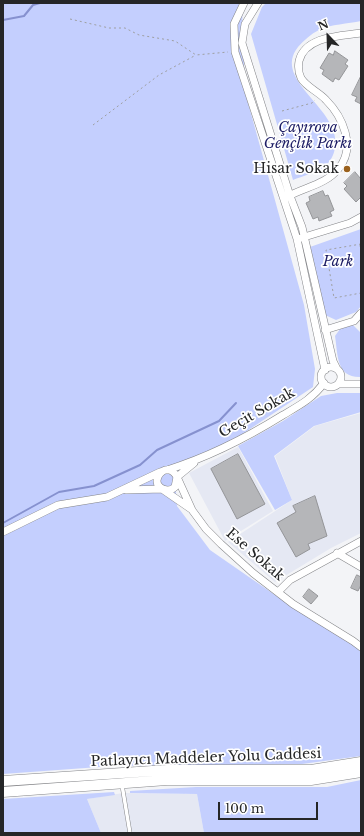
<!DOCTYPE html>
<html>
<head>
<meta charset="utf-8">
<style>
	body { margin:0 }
	#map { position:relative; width:364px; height:836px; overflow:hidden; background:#f3f4f7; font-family:"Libre Baskerville",serif }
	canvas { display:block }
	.frame { position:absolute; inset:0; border:4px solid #252627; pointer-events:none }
	.north { position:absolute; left:308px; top:16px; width:40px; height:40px; -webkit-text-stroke:3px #fff; paint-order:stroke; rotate:337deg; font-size:11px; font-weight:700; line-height:16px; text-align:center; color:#252627 }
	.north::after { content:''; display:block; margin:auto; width:14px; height:18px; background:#252627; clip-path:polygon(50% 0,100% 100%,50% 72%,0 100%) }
	.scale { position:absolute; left:218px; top:802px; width:100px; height:18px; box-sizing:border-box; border:2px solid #252627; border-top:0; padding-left:5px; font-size:12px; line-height:14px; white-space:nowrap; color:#252627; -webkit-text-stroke:3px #fff; paint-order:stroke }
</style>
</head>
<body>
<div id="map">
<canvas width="364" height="836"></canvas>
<div class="frame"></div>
<div class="north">N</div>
<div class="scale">100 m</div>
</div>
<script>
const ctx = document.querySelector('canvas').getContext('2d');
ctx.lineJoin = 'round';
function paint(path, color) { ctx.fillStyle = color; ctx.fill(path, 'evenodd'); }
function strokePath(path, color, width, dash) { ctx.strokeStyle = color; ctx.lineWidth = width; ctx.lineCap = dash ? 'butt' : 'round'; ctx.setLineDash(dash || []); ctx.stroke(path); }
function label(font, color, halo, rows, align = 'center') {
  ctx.font = font + ' "Libre Baskerville",serif'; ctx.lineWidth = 3.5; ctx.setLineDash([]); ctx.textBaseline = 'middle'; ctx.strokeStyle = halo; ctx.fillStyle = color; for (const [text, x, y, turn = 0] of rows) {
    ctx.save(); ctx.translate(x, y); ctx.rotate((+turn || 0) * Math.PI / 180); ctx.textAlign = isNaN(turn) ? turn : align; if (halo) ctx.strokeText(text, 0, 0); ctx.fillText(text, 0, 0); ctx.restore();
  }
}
paint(new Path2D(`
	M361 413V533L331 548 275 582 228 542 292 500 275 456 315 426Z
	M238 447 273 511 225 541 189 473Z
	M123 793 197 794 204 833H101L87 799Z`), '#e5e8f3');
paint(new Path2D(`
	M3 3H247L242 9 245 92 304 305 315 369 313 387 235 439 180 468 175 477 177 506 210 550 275 595 349 639 361 649V756L302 764 113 766 3 774Z
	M266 3H361V21C348 24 331 24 319 30 311 34 304 40 298 47 271 81 342 109 335 147 334 155 331 161 324 167 316 173 302 176 293 180L251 34 262 7Z
	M361 229V306L356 312 336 320 325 315 310 247Z
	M353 325 361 333V377C336 378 338 355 335 336L340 329Z
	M337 393H361V412L314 426 274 456 292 500 275 510 238 446 283 421 321 396Z
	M361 780V833H204L197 794 130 793V791L196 787H327Z
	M114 792 115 795 87 799 101 833H3V799Z`), '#c4cffe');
strokePath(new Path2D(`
	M49 3H52
	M3 20 24 16 33 5 40 3
	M3 523 59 492 94 486 140 465 157 450 219 421 236 403`), '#8691cf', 2);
const building = new Path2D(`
	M335 51 348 60 345 64 348 66 339 80 335 78 333 82 322 74 324 70 320 68 329 53 333 55Z
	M361 76V104L355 101 357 97 352 95Z
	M355 172 361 179V197L356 202 344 189 347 186 344 183Z
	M323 191 325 196 328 195 334 210 330 212 332 216 319 221 318 217 313 219 306 203 310 201 309 197Z
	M238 454 265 504 237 519 211 469Z
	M315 496 327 536 308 544 310 549 296 557 277 523 296 512 293 506Z
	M357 575 361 577V585L358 591 351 588Z
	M309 589 318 596 311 604 303 597Z`);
paint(building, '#b5b6b9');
strokePath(building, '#949598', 1);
const lane = new Path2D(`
	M122 785 130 833`);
const street = new Path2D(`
	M244 3 234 24 235 52 297 239 325 370
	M258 3 245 24 242 43 290 196 302 227 333 361 337 369
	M287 197C304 187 326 185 339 168 356 147 343 117 326 100 319 92 306 87 301 78 298 72 298 67 299 61 305 36 340 36 361 33
	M301 238 350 223 361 217
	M325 330 354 321 361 313
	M321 377a10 10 0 1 1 20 0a10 10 0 1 1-20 0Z
	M338 384H361
	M167 470C209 457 246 438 283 415 300 405 312 399 324 383
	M177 477 175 487C172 490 168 491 163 489 147 482 167 458 177 477L192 510 206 529 221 544 253 573 293 604 353 641 361 647
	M177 477 194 463
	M126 490 162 489 191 509
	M3 532 58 505 107 497 160 472
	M337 553 361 567
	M278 592 290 580 361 541`);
const secondary = new Path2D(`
	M3 781 167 770H311L361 762
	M3 792 167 780H311L361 772`);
strokePath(lane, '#848588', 4.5);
strokePath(street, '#848588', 8);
strokePath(secondary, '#848588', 11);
strokePath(new Path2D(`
	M70 19 109 28H125L139 35 175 41 196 55 228 52
	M282 111 312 103 315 100
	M93 125 159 75 196 55
	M361 244 326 250 334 298 361 293
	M360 245 361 252`), '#9e9fa1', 1, [2, 3]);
strokePath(lane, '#fff', 3.5);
strokePath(street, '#fff', 7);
strokePath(secondary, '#fff', 10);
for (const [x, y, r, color] of [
	[347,169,4,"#9b621f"]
]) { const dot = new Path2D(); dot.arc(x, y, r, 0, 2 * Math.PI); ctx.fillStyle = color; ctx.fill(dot); strokePath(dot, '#fff', 1.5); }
label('italic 14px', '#1c1c64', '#fff', [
	["Çayırova",308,128],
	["Gençlik Parkı",308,144],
	["Park",338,262]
]);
label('14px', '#252627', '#fff', [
	["Hisar Sokak",339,169]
], 'right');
label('14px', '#252627', '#fff', [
	["Geçit Sokak",257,413,-30],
	["Ese Sokak",255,555,41],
	["Patlayıcı Maddeler Yolu Caddesi",206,758,-2]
]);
</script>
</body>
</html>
